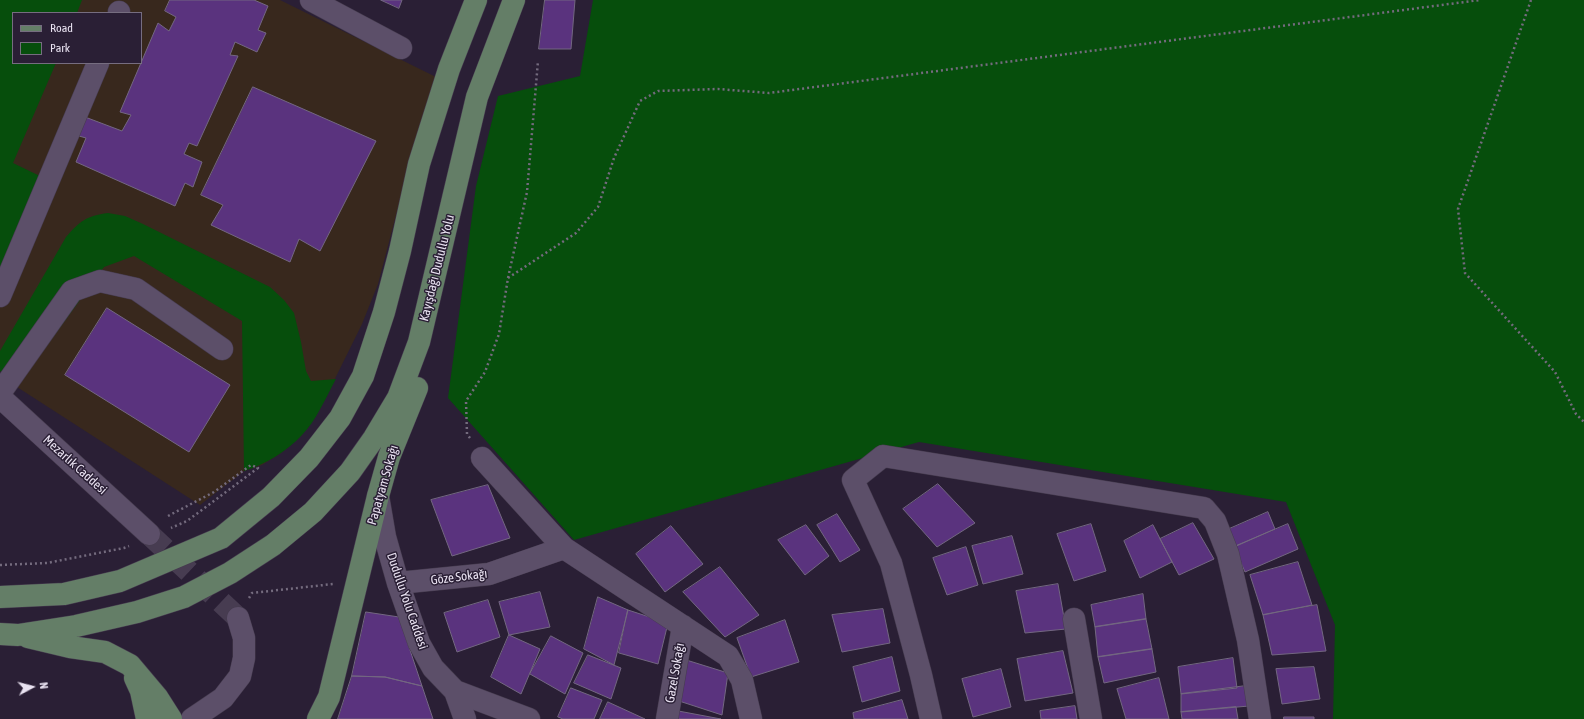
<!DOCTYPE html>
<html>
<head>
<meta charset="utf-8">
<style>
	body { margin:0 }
	#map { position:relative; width:1584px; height:719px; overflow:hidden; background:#2a1f35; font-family:"Asap Condensed",sans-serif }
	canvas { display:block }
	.legend { position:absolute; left:12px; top:12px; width:130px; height:52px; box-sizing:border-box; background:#2a1f35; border:1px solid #766d80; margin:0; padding:5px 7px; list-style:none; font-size:12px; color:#e9e2f1 }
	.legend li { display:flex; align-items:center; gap:8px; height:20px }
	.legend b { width:20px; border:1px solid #766d80 }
	.north { position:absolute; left:12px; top:667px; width:40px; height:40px; -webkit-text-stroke:3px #2a1f35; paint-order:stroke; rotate:83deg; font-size:11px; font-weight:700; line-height:16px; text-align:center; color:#e9e2f1 }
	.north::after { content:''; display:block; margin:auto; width:14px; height:18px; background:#e9e2f1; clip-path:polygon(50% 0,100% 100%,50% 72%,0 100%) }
</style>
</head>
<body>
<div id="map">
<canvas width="1584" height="719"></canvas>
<ul class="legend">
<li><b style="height:5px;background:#647e67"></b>Road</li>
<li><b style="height:11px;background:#064e0c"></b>Park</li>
</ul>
<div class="north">N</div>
</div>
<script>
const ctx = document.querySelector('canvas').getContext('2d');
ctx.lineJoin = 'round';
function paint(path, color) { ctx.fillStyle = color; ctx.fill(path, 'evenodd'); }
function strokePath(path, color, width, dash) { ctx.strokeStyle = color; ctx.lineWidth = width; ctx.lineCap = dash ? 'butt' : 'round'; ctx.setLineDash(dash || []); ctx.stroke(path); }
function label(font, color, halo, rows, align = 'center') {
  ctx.font = font + ' "Asap Condensed",sans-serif'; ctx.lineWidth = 3; ctx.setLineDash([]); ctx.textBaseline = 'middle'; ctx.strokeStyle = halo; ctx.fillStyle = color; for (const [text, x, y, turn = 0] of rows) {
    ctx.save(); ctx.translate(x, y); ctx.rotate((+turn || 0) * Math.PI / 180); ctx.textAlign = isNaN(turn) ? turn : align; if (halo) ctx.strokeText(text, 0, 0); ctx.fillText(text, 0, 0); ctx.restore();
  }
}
paint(new Path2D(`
	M0 0H280L436 77 411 158 378 284 362 324 321 407 302 435 281 453 262 465 244 471 200 505 17 387 0 371ZM13 13H141V63H13Z`), '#38281d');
paint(new Path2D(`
	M0 0H82L77 13H13V63H56L13 163 46 179 0 290Z
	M593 0H1584V719H1333L1335 625 1286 502 919 442 574 540 448 398 476 186 498 96 580 76Z
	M108 213 125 216 143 224 270 287 284 300 294 313 301 342 306 371 311 381 336 379C326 397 316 421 302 435 286 452 266 464 244 471L242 321 134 256 104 267 17 387 0 371V351L66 237C80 221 86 216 108 213Z`), '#064e0c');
const building = new Path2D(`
	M170 0H254L268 6 258 30 266 33 257 52 235 42 230 55 238 56 197 146 189 143 184 154 202 162 193 187 185 183 175 206 76 162 86 138 79 136 85 117 122 131 131 115 120 112 158 23 169 31 176 17 165 11Z
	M381 0H402L399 8Z
	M545 0H575L571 49H539Z
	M253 87 376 141 320 251 299 239 290 262 211 225 223 205 201 195Z
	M107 308 230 385 189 452 65 375Z
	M938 484 975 523 937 547 903 509Z
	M488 485 510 538 452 556 431 500Z
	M1268 512 1275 529 1234 547 1227 530Z
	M837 514 860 550 840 562 817 525Z
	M1193 523 1214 559 1179 575 1160 539Z
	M1091 524 1106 571 1074 581 1057 534Z
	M1288 524 1298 549 1245 572 1234 547Z
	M806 525 829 556 805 575 778 540Z
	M1153 525 1172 562 1140 578 1124 541Z
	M671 526 703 564 665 592 636 554Z
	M1012 536 1023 574 983 584 972 546Z
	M966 547 978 585 947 595 933 558Z
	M1298 562 1312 605 1263 615 1250 575Z
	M720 567 759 615 725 637 683 592Z
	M1058 584 1066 629 1025 633 1016 591Z
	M540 592 550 627 509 635 499 602Z
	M1143 594 1146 619 1095 627 1091 605Z
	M598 597 628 610 614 665 584 649Z
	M488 600 500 637 457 652 444 613Z
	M1317 605 1326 651 1272 655 1263 615Z
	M883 609 890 643 842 652 832 615Z
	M628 610 668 623 658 664 619 653Z
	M366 612 399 617 422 686 385 677 352 676Z
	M1146 619 1152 649 1098 657 1095 627Z
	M785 620 799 662 751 677 737 638Z
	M509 635 540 649 521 694 491 677Z
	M551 636 583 653 565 694 530 674Z
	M1152 649 1156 672 1104 683 1098 657Z
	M1063 651 1073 693 1025 701 1017 659Z
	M588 655 621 668 611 699 574 683Z
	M892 657 900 691 862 702 853 667Z
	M1233 658 1237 688 1181 694 1178 667Z
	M683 659 728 673 722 715 676 700Z
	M1314 667 1320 699 1282 704 1276 669Z
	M1001 669 1011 707 973 717 962 679Z
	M352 676 385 677 422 686 433 719H338Z
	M1159 678 1169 719H1126L1117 689Z
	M1246 686 1249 706 1181 712V694Z
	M571 688 602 700 594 719H563L558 717Z
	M902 700 908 719H854L853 713Z
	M608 702 645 719H600Z
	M1075 706 1077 719H1041L1040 711Z
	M1236 707 1238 719H1182L1181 712Z
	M673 710 721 719H672Z
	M1284 717H1314V719H1284Z`);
paint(building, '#5a337e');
strokePath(building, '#736781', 1);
strokePath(new Path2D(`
	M149 534 238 618`), '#473c51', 22, [22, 11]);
const minor = new Path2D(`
	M311 0 401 48
	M119 13V12
	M0 296 98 63
	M0 393 72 291 100 281 136 289 222 349
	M0 397 149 534
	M482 458 564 548 728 656 742 680 751 719
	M378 496 385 537 398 583 419 643 433 668 455 691 465 719
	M398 583 489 574 564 548
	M1074 619 1091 719
	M455 691 529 719
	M192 719 223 698 240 676 244 658V638L238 618
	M667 719 683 626
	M931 719 921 675 891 563 853 480 883 456 1204 508 1215 521 1228 554 1248 640 1260 719`);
const major = new Path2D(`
	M0 597 64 594 120 581 221 538 271 497 309 458 340 418 363 376 384 312 400 251 419 164 449 69 476 0
	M0 634 18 635 76 626 137 612 184 597 230 573 273 545 313 512 350 472 374 438 398 398 419 342 477 97 514 0
	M28 637 70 647 105 652 130 665 157 697 171 719
	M135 678 141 691 147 719
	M318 719 329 697 378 496 389 457 417 388`);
strokePath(minor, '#463c4f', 23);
strokePath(major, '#463c4f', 23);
strokePath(new Path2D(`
	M1531 0 1458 209 1465 273 1555 372 1576 414 1584 422
	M508 278 576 233 598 207 614 158 640 101 658 91 718 89 769 93 1480 0
	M470 438 467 434 466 401 485 372 499 334 508 278 527 192 538 61
	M168 516 214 492 251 465 258 468 187 521 171 528
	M0 565 47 563 124 548 129 546
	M249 598 252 593 333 584`), '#746b7e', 2.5, [2, 3]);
strokePath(minor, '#5c4f69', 22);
strokePath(major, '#647e67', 22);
label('13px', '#e9e2f1', '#2a1f35', [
	["Kayışdağı Dudullu Yolu",437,268,-76],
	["Mezarlık Caddesi",75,465,42],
	["Papatyam Sokağı",383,485,-74],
	["Göze Sokağı",459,577,-7],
	["Dudullu Yolu Caddesi",407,601,71],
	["Gazel Sokağı",675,673,-80]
]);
</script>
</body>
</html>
